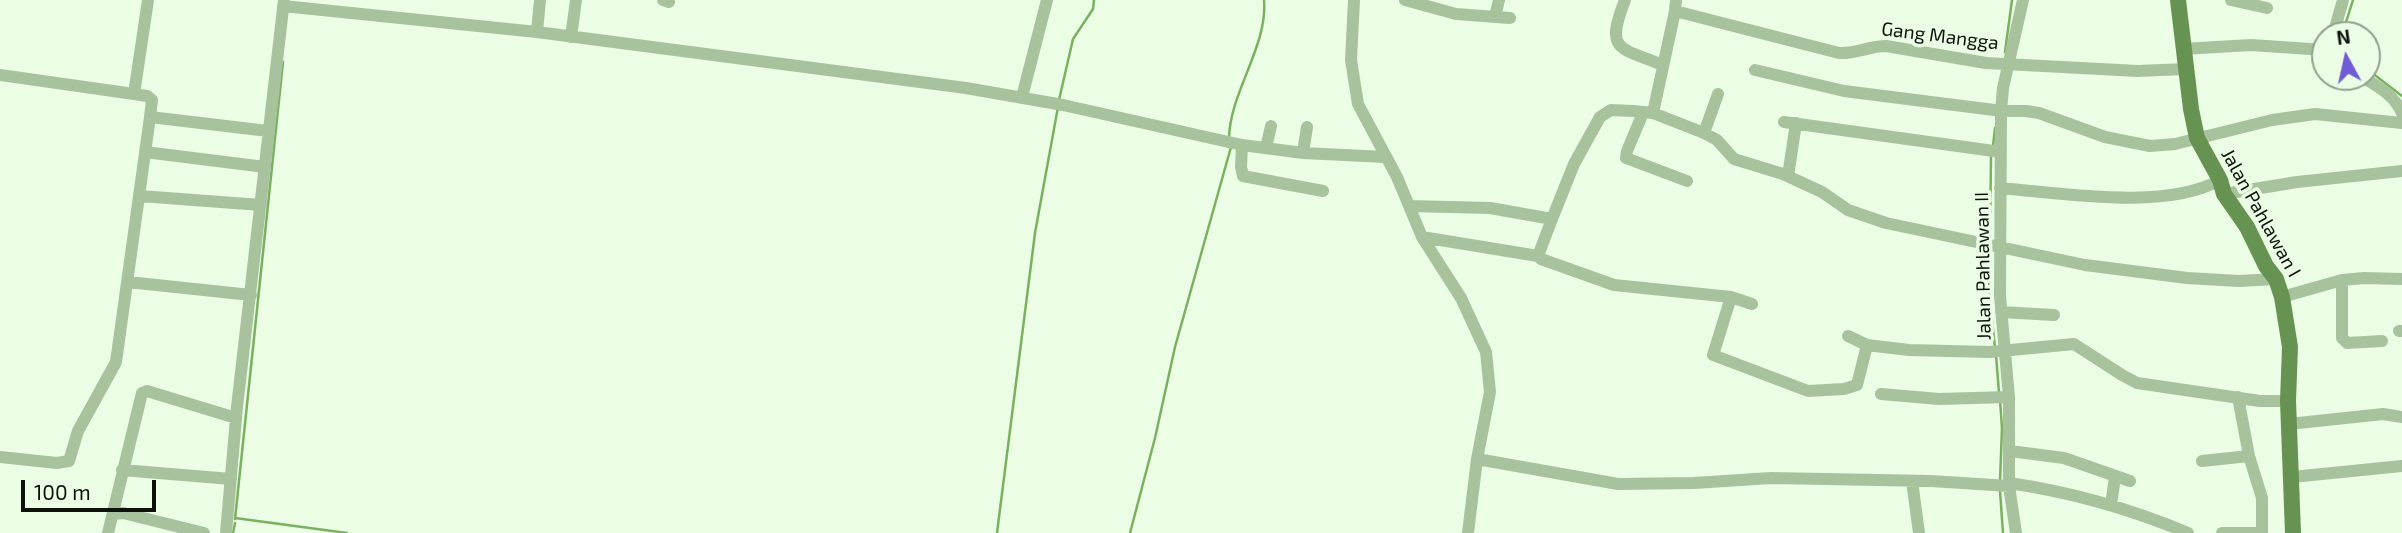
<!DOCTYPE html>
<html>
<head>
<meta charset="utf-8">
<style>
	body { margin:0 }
	#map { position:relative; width:2402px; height:533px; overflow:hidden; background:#ecfde6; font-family:"Exo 2",sans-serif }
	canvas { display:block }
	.north { position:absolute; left:2311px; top:21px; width:70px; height:70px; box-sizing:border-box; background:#ecfde6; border:2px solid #939f8e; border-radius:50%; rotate:352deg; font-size:19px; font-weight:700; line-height:28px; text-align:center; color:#0d130b }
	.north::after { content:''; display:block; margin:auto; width:24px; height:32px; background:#705cd7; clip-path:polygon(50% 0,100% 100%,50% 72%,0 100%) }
	.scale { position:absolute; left:21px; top:480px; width:135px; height:32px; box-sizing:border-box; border:4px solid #0d130b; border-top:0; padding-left:9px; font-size:21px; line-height:24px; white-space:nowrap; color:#0d130b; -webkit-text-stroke:5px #ecfde6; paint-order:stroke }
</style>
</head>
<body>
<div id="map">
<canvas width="2402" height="533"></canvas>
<div class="north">N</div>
<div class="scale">100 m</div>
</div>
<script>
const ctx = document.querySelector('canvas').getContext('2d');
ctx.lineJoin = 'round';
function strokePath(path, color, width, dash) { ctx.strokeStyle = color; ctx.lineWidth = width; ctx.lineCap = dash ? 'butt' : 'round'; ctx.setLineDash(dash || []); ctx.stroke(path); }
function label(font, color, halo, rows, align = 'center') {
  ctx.font = font + ' "Exo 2",sans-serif'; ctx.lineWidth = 7; ctx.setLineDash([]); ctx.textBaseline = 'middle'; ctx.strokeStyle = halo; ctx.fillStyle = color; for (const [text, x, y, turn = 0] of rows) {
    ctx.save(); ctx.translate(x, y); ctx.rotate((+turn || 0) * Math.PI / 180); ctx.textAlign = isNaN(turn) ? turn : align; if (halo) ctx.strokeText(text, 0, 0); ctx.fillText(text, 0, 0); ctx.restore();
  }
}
strokePath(new Path2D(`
	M2342 35 2353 0
	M2005 52 2012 0
	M2367 69 2402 96
	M1059 100 1073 39 1093 9 1094 0
	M1229 138C1230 92 1268 46 1264 0
	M1993 146 1995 128
	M1990 240 1991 156
	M1989 250 1988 282 1995 348
	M1996 355 1999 393
	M2000 400 2002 428 2000 481
	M2000 491 2003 533
	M235 518 347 533
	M235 519 283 62
	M233 533 235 523
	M997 533 1035 233 1058 107
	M1130 533 1155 438 1175 347 1231 147`), '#7ab160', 2.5);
strokePath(new Path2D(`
	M663 0 669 2
	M1354 0 1351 60 1358 104 1397 177 1422 237 1461 298 1486 352 1490 392 1477 459 1468 533
	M1405 0 1456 14 1510 18
	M1625 0C1605 51 1618 47 1663 65
	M1676 0 1675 11 1839 53C1856 54 1869 46 1886 46L1986 63 2138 71 2186 69
	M2231 0 2267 8
	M283 6 537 32 966 88 1063 105 1242 145 1303 153 1385 157
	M1495 17 1499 0
	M537 32 540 0
	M2333 35 2343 0
	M571 37 576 0
	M2183 49 2251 45 2325 50
	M1755 70 1844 91 2002 111
	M0 75 134 94 148 0
	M2362 77C2379 87 2394 95 2402 113
	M134 94 147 96 152 100 150 117
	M1022 97 1047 0
	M2001 111H2026L2039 113 2105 137 2150 146 2175 144 2272 120 2315 114 2402 123
	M1643 113 1627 151 1626 158 1687 181
	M1653 113 1675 11
	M1784 122 2001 152
	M1704 133 1718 94
	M1242 145 1241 167 1243 176 1323 191
	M1266 148 1271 126
	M145 152 265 167
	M1303 153 1307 127
	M1788 176 1796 123
	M2000 188C2062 193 2165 211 2220 180
	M2224 194 2297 182 2402 171
	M140 196 261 205
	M1409 206 1490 208 1552 219 1574 164 1600 117 1611 110 1633 111 1653 113 1704 133 1717 140 1734 159 1783 174 1822 192 1848 210 1886 223 2085 265 2187 278 2239 281 2276 279
	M1422 237 1538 256 1541 259 1614 285 1731 297 1752 304
	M1538 256 1552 219
	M2342 280V338L2347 343 2382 341
	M128 282 251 295
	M1731 297 1713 355 1808 391 1844 389 1857 385 1867 345
	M2282 297 2342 280 2364 278 2402 279
	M2001 312 2054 315
	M2399 331H2402
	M1848 336 1867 345 1909 350 1990 352 2074 344 2122 375 2137 383 2260 401H2288
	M1881 394 1939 399 2009 397
	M2238 397 2249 456 2262 498V533
	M2289 424 2383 414 2402 417
	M2010 451 2064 458 2130 481
	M0 457 57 463 69 461 78 431 116 362 150 117 268 131
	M1477 459 1618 484 1694 483 1771 478 1931 481 2009 486
	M2202 461 2249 456
	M122 470 231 479
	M2292 477 2402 466
	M1912 481 1919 533
	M2009 483C2071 492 2131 509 2188 533
	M2111 505 2115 477
	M114 514 123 513 204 533
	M108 533 142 393 147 391 236 418
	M226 533 237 407 284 0
	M2016 533 2009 486V397L2000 296 2001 111 2003 88 2023 0
	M2222 533H2262`), '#a8c29e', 12);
strokePath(new Path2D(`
	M2178 0 2191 109 2197 138 2220 180 2224 194 2247 227 2266 266 2276 279 2282 297 2290 347 2288 401 2293 533`), '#669351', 16);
label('19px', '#0d130b', '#ecfde6', [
	["Gang Mangga",1940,36,7],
	["Jalan Pahlawan I",2261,213,61],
	["Jalan Pahlawan II",1983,266,-91]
]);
</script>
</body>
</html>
